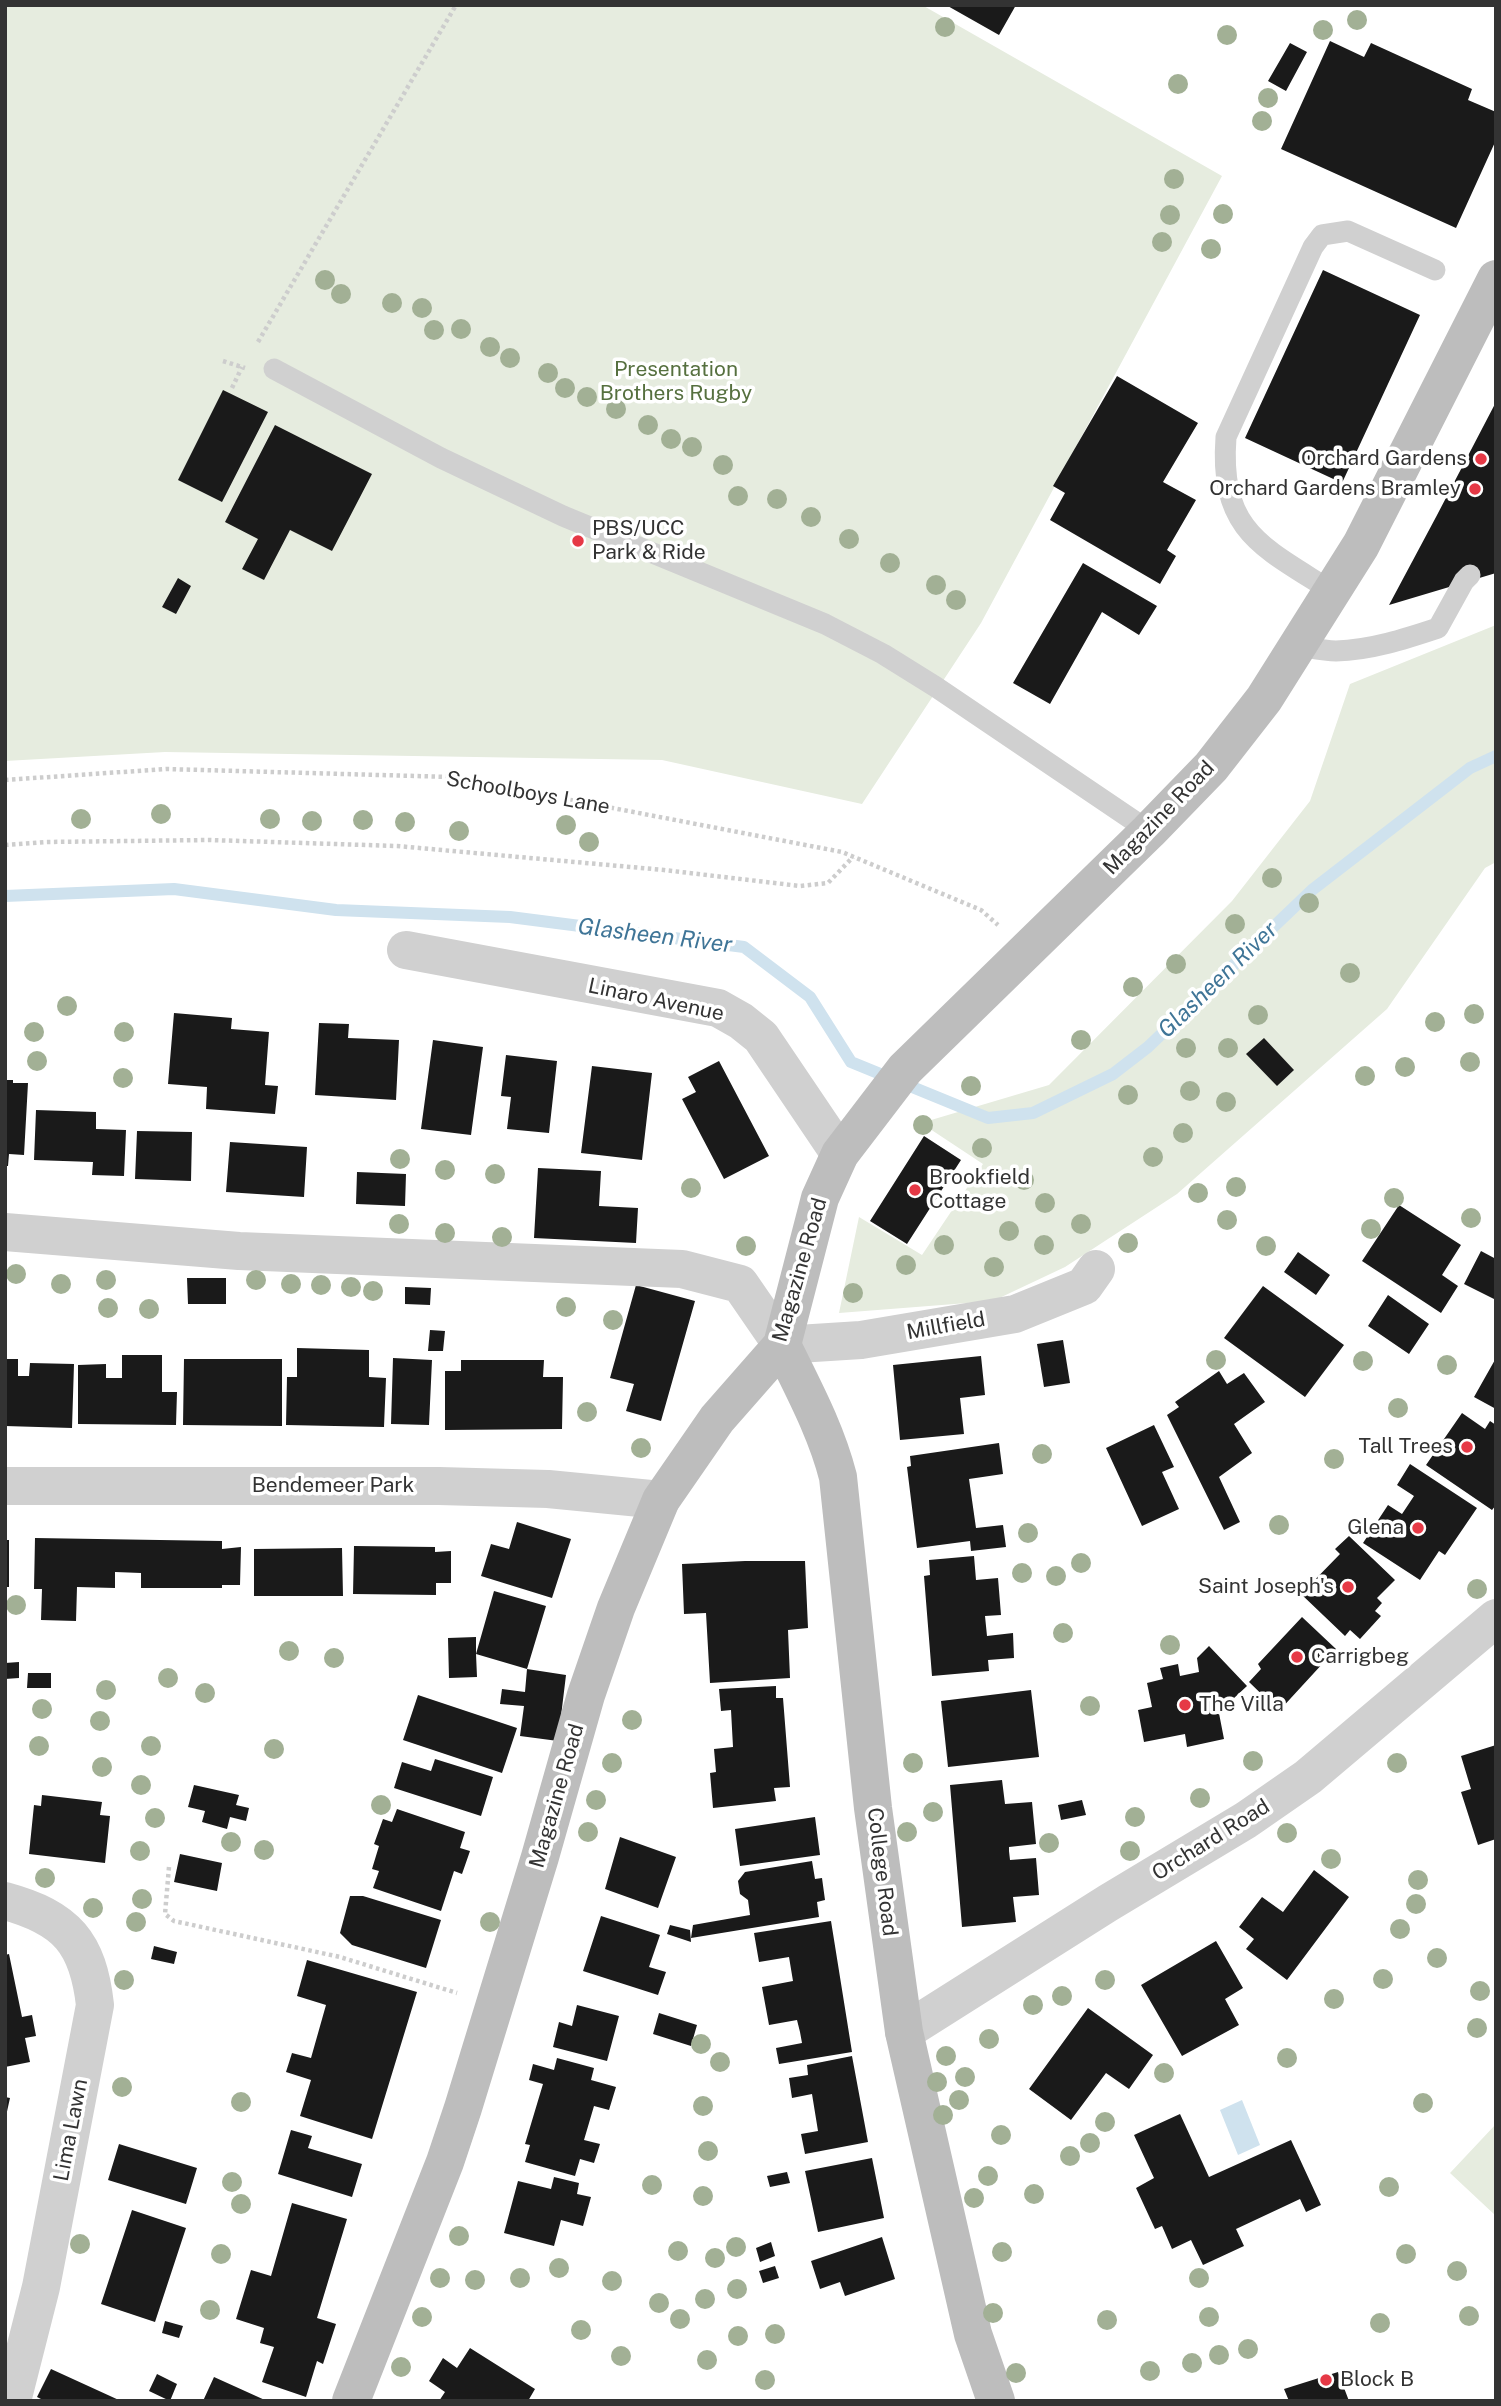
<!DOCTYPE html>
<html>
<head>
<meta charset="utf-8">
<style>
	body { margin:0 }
	#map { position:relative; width:1501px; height:2406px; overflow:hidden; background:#fff; font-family:"Public Sans",sans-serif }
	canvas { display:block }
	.frame { position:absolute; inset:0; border:7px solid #333; pointer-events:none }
</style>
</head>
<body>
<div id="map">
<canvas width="1501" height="2406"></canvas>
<div class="frame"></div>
</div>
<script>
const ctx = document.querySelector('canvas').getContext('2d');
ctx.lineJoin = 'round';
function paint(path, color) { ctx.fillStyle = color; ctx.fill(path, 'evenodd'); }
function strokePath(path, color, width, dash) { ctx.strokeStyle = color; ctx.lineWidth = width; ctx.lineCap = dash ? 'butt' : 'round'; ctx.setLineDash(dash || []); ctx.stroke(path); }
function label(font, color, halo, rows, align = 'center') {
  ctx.font = font + ' "Public Sans",sans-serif'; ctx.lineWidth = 7; ctx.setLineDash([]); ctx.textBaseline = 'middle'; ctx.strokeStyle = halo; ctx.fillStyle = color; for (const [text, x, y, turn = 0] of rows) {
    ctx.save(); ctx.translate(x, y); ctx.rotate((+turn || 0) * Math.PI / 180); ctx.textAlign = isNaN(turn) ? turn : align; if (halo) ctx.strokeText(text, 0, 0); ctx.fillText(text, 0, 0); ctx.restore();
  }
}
paint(new Path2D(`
	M5 5H922L1222 176 981 623 862 804 662 760 165 752 5 761Z
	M1496 625V862L1485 868 1387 1009 1177 1194 1065 1267 993 1301 839 1313 859 1217 922 1255 983 1164 921 1123 1049 1085 1232 901 1310 801 1350 684Z
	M1496 2124V2216L1450 2173Z`), '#e6ecdf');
paint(new Path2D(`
	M1242 2100 1260 2145 1238 2155 1220 2110Z`), '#cfe2ee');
strokePath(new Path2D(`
	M5 896 174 889 336 910 510 917 744 947 810 997 851 1062 988 1118 1033 1113 1113 1074 1148 1047 1312 890 1470 768 1496 756`), '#cfe2ee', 12);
paint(new Path2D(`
	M946 5H1016L999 35Z
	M1330 41 1364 57 1371 43 1472 89 1468 100 1496 112V140L1456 228 1281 149Z
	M1290 43 1307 52 1286 91 1268 81Z
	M1323 270 1420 315 1342 483 1245 438Z
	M1117 376 1198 423 1163 482 1196 500 1167 550 1176 556 1160 584 1050 520 1065 493 1053 486Z
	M223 390 268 412 222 502 178 480Z
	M1496 402V573L1389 605 1436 517Z
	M275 425 372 474 332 551 290 530 264 580 242 569 258 539 225 522Z
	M1083 563 1157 606 1139 635 1102 612 1050 704 1013 683Z
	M178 578 191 586 176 614 162 607Z
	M174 1013 232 1018 231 1029 269 1032 265 1085 278 1086 275 1114 206 1109 207 1087 168 1084Z
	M319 1023 349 1024 348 1038 399 1040 396 1100 315 1095Z
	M1264 1038 1294 1070 1277 1086 1246 1054Z
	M433 1040 483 1047 471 1135 421 1129Z
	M506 1055 557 1061 549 1133 507 1129 511 1097 501 1096Z
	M719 1061 769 1156 724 1179 682 1099 696 1092 688 1077Z
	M592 1066 652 1073 642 1160 581 1153Z
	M5 1080H13V1083H28L24 1155 9 1154 8 1166H5Z
	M36 1110 96 1112V1129L126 1130 124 1176 92 1175 93 1162 34 1160Z
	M137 1131 192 1132 191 1181 135 1179Z
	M924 1136 961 1160 907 1244 870 1221Z
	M230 1142 307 1147 304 1197 226 1192Z
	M538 1168 601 1171 599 1206 638 1208 636 1243 534 1238Z
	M357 1172 406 1174 405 1206 356 1204Z
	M1399 1205 1461 1245 1442 1275 1458 1286 1441 1313 1362 1261Z
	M1481 1251 1496 1259V1300L1464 1284Z
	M1298 1252 1330 1275 1316 1295 1284 1272Z
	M187 1278H226V1304H188Z
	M636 1285 695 1301 661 1421 626 1411 634 1384 610 1378Z
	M1263 1286 1344 1345 1305 1397 1224 1338Z
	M405 1287 431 1288 430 1305 405 1304Z
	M1388 1295 1429 1324 1409 1354 1368 1326Z
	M430 1330 445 1331 443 1351H428Z
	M1063 1340 1070 1383 1044 1387 1037 1344Z
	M297 1348 369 1350V1377L386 1378 384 1427 286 1425 287 1377H297Z
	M122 1355H162V1392H177L176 1425 78 1424V1365L106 1364V1378H122Z
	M981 1356 985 1395 960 1398 964 1434 900 1440 893 1365Z
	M393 1358 432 1360 429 1425 391 1424Z
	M1496 1358V1409L1474 1397Z
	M5 1359H18V1376H29L30 1363 74 1364 72 1428 5 1426Z
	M184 1359H282V1426L183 1425Z
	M461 1360H544L543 1377H563L562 1429 445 1430V1371H461Z
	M1219 1371 1227 1384 1244 1373 1265 1402 1234 1424 1252 1453 1219 1477 1240 1522 1224 1530 1167 1415 1179 1407 1175 1402Z
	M1462 1413 1485 1429 1490 1421 1496 1425V1505L1492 1510 1426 1465Z
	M1154 1425 1174 1467 1162 1472 1179 1509 1142 1526 1106 1448Z
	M999 1443 1003 1474 969 1479 976 1528 1003 1525 1006 1547 971 1551 970 1541 917 1548 907 1467 911 1466 910 1456Z
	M1410 1464 1477 1508 1445 1555 1439 1551 1420 1580 1363 1543 1388 1505 1402 1514 1414 1496 1397 1485Z
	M517 1522 571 1539 552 1598 481 1576 491 1544 509 1549Z
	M1349 1536 1395 1580 1377 1598 1382 1603 1375 1611 1381 1616 1360 1639 1350 1630 1345 1636 1301 1594 1340 1554 1335 1549Z
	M35 1538 222 1541V1549L241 1547 240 1585H222V1588H141V1573L115 1572V1588L77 1587 76 1621 41 1620 42 1589H34Z
	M5 1540H9V1587H5Z
	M354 1546 435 1547V1552L451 1551V1583H436V1595L353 1594Z
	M342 1548 343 1596H254V1549Z
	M974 1556 976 1580 998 1578 1001 1615 985 1616 987 1636 1013 1633 1014 1658 988 1660 989 1671 932 1676 924 1576 930 1575 929 1560Z
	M745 1561H805L808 1628 788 1630 790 1678 710 1683 706 1613 684 1614 682 1564Z
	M494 1591 546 1606 527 1669 566 1675 558 1741 520 1736 524 1706 500 1704 502 1689 525 1692 527 1669 476 1654 477 1677 449 1678 448 1638 476 1637V1654Z
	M1302 1617 1336 1649 1279 1711 1249 1682 1261 1669 1258 1664Z
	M1209 1646 1247 1686 1233 1699 1217 1703 1224 1739 1187 1747 1185 1734 1144 1742 1138 1710 1152 1707 1147 1683 1163 1679 1160 1668 1178 1664 1180 1676 1199 1672 1197 1658Z
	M19 1662V1678L5 1679V1663Z
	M28 1673H51V1688H27Z
	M776 1686V1698H783L790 1787 774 1788 776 1801 713 1808 710 1773 716 1772 714 1749 733 1747 731 1710 721 1711 719 1689Z
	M1031 1690 1039 1757 948 1767 941 1701Z
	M418 1695 517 1728 502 1773 403 1740Z
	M1496 1745V1839L1478 1845 1461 1792 1471 1789 1461 1756Z
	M435 1759 493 1777 481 1816 394 1788 402 1762 431 1771Z
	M1002 1780 1005 1804 1032 1802 1036 1844 1009 1847V1851L1010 1860 1036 1858 1039 1895 1013 1897 1016 1922 962 1927 950 1785Z
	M194 1785 239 1795 236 1805 249 1808 246 1821 230 1817 227 1829 202 1822 205 1811 188 1807Z
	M42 1795 102 1802 100 1815 110 1816 105 1863 29 1854 34 1805 41 1806Z
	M1082 1800 1086 1815 1061 1820 1058 1805Z
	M397 1809 465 1832 460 1848 470 1851 462 1874 454 1871 441 1911 373 1888 379 1871 372 1869 379 1846 374 1844 383 1819 392 1822Z
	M815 1817 820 1855 740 1866 735 1829Z
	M620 1837 676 1857 658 1908 605 1889Z
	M180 1854 222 1863 217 1891 174 1882Z
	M812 1861 815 1879 822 1878 825 1900 817 1902 819 1917 691 1938 693 1925 750 1915 748 1900 740 1894 738 1881 745 1872Z
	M1314 1870 1349 1897 1287 1980 1246 1949 1254 1939 1239 1927 1262 1897 1283 1912Z
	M350 1896H363L441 1920 426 1968 352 1945 340 1933Z
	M601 1916 660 1935 649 1967 666 1972 658 1995 583 1971Z
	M831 1921 852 2052 779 2064 776 2048 802 2043 800 2032 797 2020 769 2025 762 1987 793 1981 789 1957 759 1962 754 1933Z
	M670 1925 690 1930 691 1942 667 1934Z
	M1216 1941 1243 1988 1225 1999 1239 2025 1182 2056 1141 1985Z
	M154 1946 177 1952 174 1964 151 1959Z
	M9 1954 22 2017 32 2015 36 2036 25 2038 30 2062 5 2067V1955Z
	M307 1960 417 1992 372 2139 300 2116 311 2080 286 2072 292 2053 311 2058 326 2005 297 1996Z
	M577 2005 619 2016 607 2061 553 2047 559 2022 572 2026Z
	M1088 2008 1153 2055 1129 2089 1106 2073 1071 2120 1029 2089Z
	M659 2013 697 2025 691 2046 653 2034Z
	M852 2056 868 2142 805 2154 801 2134 818 2131 812 2094 792 2098 789 2078 808 2075 807 2065Z
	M557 2058 594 2068 591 2080 616 2087 609 2110 594 2106 584 2140 600 2144 594 2163 580 2159 575 2176 525 2162 530 2145 525 2144 543 2084 529 2080 533 2064 554 2070Z
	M5 2097 10 2098 6 2116H5Z
	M1180 2114 1209 2177 1291 2140 1321 2205 1306 2212 1300 2199 1236 2229 1244 2246 1203 2265 1191 2240 1172 2249 1162 2226 1155 2229 1136 2188 1154 2178 1134 2135Z
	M291 2130 312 2136 308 2148 362 2164 352 2197 278 2174Z
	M119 2144 197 2168 186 2204 108 2180Z
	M872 2158 884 2218 818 2232 805 2171Z
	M787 2172 790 2183 770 2187 767 2176Z
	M554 2177 579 2183 577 2194 591 2197 583 2226 561 2220 554 2246 504 2233 518 2181 551 2189Z
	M292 2203 347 2219 317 2318 336 2324 323 2364 317 2361 306 2397 262 2382 274 2347 260 2343 264 2328 236 2319 251 2270 271 2276Z
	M132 2210 186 2228 155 2322 101 2304Z
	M882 2237 895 2279 845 2296 840 2282 820 2289 811 2261Z
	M771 2242 775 2256 760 2262 756 2248Z
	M775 2266 779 2278 763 2283 759 2271Z
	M165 2321 183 2326 179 2338 162 2333Z
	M470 2348 535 2389 528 2401H439L445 2392 429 2381 443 2358 457 2368Z
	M51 2369 121 2401H45L37 2397Z
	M1338 2372 1349 2401H1289L1284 2389Z
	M157 2374 177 2384 170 2401 149 2391Z
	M214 2377 267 2401H203Z`), '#1a1a1a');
strokePath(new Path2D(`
	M258 342 456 5
	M223 361 245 368
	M232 388 242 367
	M5 780 166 769 451 777 842 852 981 910 998 925
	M5 845 46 842 210 840 397 846 664 870 800 886 828 883 853 857
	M169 1867 165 1914 174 1921 340 1957 457 1993`), '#cdcdcd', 4.5, [3.5, 3.5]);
strokePath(new Path2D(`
	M274 369 441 458 563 516 825 624 883 654 936 687 1149 831
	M1333 592C1263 547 1219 532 1226 437L1313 247 1322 235 1348 231 1435 270
	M1298 646C1311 648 1324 651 1336 651 1371 650 1405 639 1438 628L1464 581 1470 575`), '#d0d0d0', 21);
strokePath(new Path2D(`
	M406 950 718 1008 741 1021 761 1037 840 1154
	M5 1232 239 1251 682 1269 740 1284 782 1345 861 1340 1015 1314 1084 1286 1096 1269
	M5 1486H439L548 1489 661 1500
	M5 1901C67 1918 88 1943 95 2005L41 2287 12 2401
	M904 2032 1108 1903 1246 1820 1308 1777 1496 1618`), '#d0d0d0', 38);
strokePath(new Path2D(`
	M782 1345C803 1388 826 1430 838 1477L873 1808 904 2032 973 2334 996 2401
	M351 2401 445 2162 463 2108 540 1857 586 1695 616 1608 661 1500 717 1419 782 1345 820 1198 840 1154 905 1069 1149 831 1211 767 1264 699 1361 545 1496 279`), '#bdbdbd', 38);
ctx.fillStyle = '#a2b095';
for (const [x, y] of [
	[1357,20],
	[945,27],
	[1323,30],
	[1227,35],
	[1178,84],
	[1268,98],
	[1262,121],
	[1174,179],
	[1223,214],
	[1170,215],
	[1162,242],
	[1211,249],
	[325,280],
	[341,294],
	[392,303],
	[422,308],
	[461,329],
	[434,330],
	[490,347],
	[510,358],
	[548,373],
	[565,388],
	[587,397],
	[616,409],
	[648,425],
	[671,439],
	[692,447],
	[723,465],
	[738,496],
	[777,499],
	[811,517],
	[849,539],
	[890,563],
	[936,585],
	[956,600],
	[161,814],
	[81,819],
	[270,819],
	[363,820],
	[312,821],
	[405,822],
	[566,825],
	[459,831],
	[589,842],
	[1272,878],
	[1309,903],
	[1235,924],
	[1176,964],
	[1350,973],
	[1133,987],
	[67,1006],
	[1474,1014],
	[1258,1015],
	[1435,1022],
	[34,1032],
	[124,1032],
	[1081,1040],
	[1186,1048],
	[1228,1048],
	[37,1061],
	[1470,1062],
	[1405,1067],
	[1365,1076],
	[123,1078],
	[971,1086],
	[1190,1091],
	[1128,1095],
	[1226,1102],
	[923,1125],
	[1183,1133],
	[982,1148],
	[1153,1157],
	[400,1159],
	[445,1170],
	[495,1174],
	[1024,1180],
	[1236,1187],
	[691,1188],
	[1198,1193],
	[1394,1198],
	[1045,1203],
	[1471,1218],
	[1227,1220],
	[399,1224],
	[1081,1224],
	[1371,1229],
	[1009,1231],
	[445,1233],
	[502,1237],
	[1128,1243],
	[944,1245],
	[1044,1245],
	[746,1246],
	[1266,1246],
	[906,1265],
	[994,1267],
	[16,1274],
	[106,1280],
	[256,1280],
	[61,1284],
	[291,1284],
	[321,1285],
	[351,1287],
	[373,1291],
	[853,1293],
	[566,1307],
	[108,1308],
	[149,1309],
	[613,1320],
	[1216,1360],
	[1363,1361],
	[1447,1365],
	[1398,1408],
	[587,1412],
	[641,1448],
	[1042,1454],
	[1334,1459],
	[1279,1525],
	[1028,1533],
	[1081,1563],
	[1022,1573],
	[1056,1576],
	[1477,1589],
	[16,1605],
	[1063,1633],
	[1170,1645],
	[289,1651],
	[334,1658],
	[168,1678],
	[106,1690],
	[205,1693],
	[1090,1706],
	[42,1709],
	[632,1720],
	[100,1721],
	[39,1746],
	[151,1746],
	[274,1749],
	[1253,1761],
	[612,1763],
	[913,1763],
	[1397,1763],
	[102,1767],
	[141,1785],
	[1200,1798],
	[596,1800],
	[381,1805],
	[933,1812],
	[1135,1817],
	[155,1818],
	[588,1832],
	[907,1832],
	[1287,1833],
	[231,1842],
	[1049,1843],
	[264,1850],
	[140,1851],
	[1130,1851],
	[1331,1859],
	[45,1878],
	[1418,1880],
	[142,1899],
	[1416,1904],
	[93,1908],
	[136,1922],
	[490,1922],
	[1400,1929],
	[1437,1958],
	[1383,1979],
	[124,1980],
	[1105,1980],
	[1480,1991],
	[1062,1996],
	[1334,1999],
	[1033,2005],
	[1477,2028],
	[989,2039],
	[701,2044],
	[946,2056],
	[1287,2058],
	[720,2062],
	[1164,2073],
	[965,2077],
	[937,2082],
	[122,2087],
	[959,2100],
	[241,2102],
	[1423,2103],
	[703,2106],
	[943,2115],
	[1105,2122],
	[1001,2135],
	[1090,2143],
	[708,2151],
	[1070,2156],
	[988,2176],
	[232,2182],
	[652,2185],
	[1389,2187],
	[1034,2194],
	[703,2196],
	[974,2198],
	[241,2204],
	[459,2236],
	[80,2244],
	[736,2247],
	[678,2251],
	[1002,2252],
	[221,2254],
	[1406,2254],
	[715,2258],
	[559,2268],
	[1457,2271],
	[440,2278],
	[520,2278],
	[1199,2278],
	[475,2280],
	[612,2281],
	[737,2289],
	[705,2299],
	[659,2303],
	[210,2310],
	[993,2313],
	[1469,2316],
	[422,2317],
	[1209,2317],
	[680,2319],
	[1107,2320],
	[1380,2323],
	[581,2330],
	[775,2334],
	[738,2336],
	[1248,2349],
	[1219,2355],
	[621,2356],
	[707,2360],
	[1192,2363],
	[401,2367],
	[1150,2371],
	[1016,2373],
	[765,2380]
]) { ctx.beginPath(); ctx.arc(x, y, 10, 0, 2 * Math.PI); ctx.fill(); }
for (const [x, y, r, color] of [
	[1481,459,7,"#e63946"],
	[1475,489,7,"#e63946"],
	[578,541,7,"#e63946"],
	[915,1190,7,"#e63946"],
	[1467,1447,7,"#e63946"],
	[1418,1528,7,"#e63946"],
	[1348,1587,7,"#e63946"],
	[1297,1657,7,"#e63946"],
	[1185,1705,7,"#e63946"],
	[1326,2380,7,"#e63946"]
]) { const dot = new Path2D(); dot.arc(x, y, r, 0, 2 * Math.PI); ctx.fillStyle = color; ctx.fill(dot); strokePath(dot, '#fff', 2.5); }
label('21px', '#56703f', '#fff', [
	["Presentation",676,370],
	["Brothers Rugby",676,394]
]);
label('21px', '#333', '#fff', [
	["Orchard Gardens",1467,459],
	["Orchard Gardens Bramley",1461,489],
	["PBS/UCC",592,529,"left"],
	["Park & Ride",592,553,"left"],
	["Brookfield",929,1178,"left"],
	["Cottage",929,1202,"left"],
	["Tall Trees",1453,1447],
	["Glena",1404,1528],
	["Saint Joseph's",1334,1587],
	["Carrigbeg",1311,1657,"left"],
	["The Villa",1199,1705,"left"],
	["Block B",1340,2380,"left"]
], 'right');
label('21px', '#333', '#fff', [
	["Schoolboys Lane",528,793,10],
	["Magazine Road",1159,818,-46],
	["Linaro Avenue",656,1000,12],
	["Magazine Road",800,1270,-74],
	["Millfield",946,1326,-10],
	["Bendemeer Park",333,1486],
	["Magazine Road",557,1796,-74],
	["Orchard Road",1211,1840,-32],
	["College Road",882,1872,83],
	["Lima Lawn",71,2130,-79]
]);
label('italic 23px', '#3f7597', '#fff', [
	["Glasheen River",655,936,7],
	["Glasheen River",1218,980,-44]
]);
</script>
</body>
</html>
